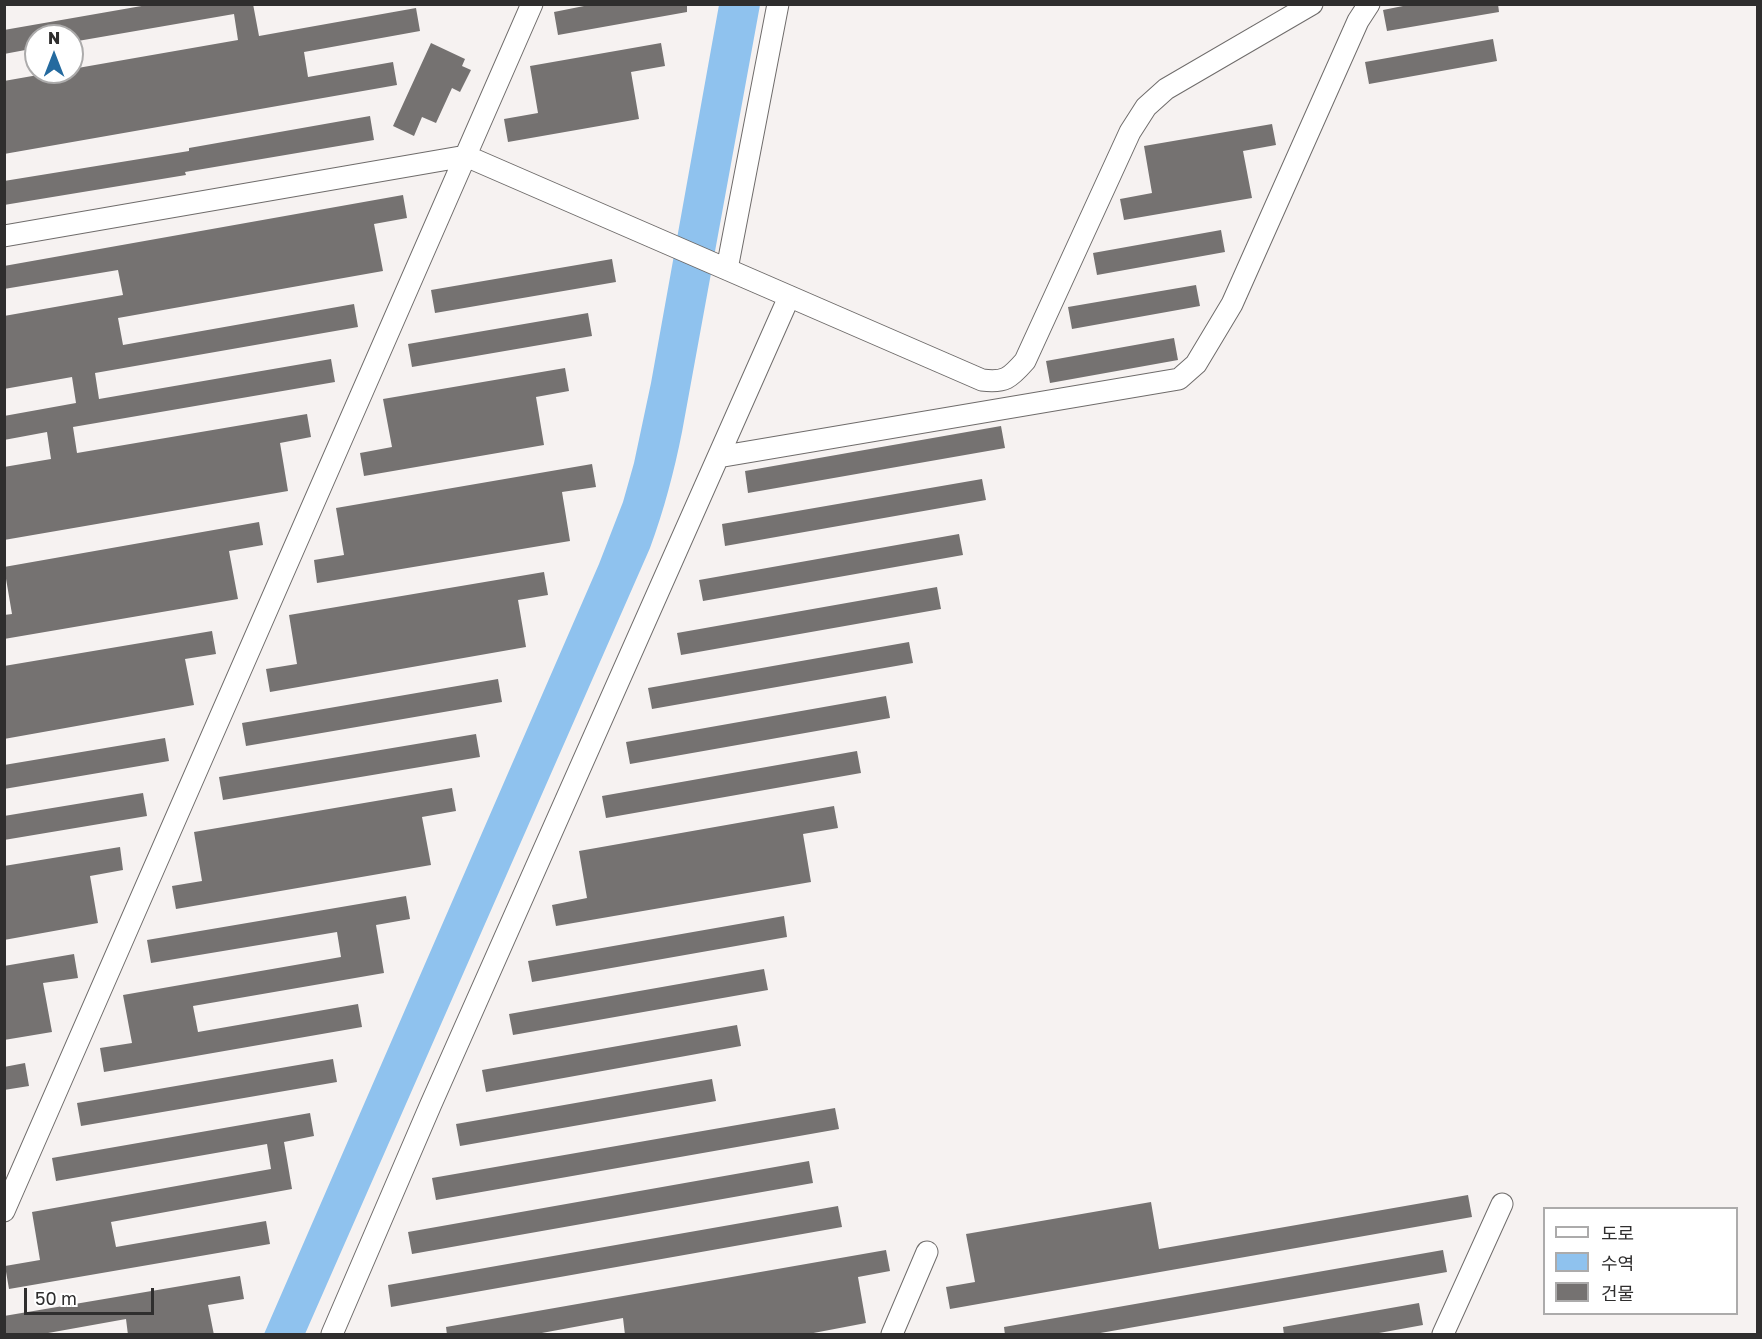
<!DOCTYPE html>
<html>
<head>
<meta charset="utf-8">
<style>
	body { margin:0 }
	#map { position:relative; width:1762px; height:1339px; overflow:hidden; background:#f6f2f1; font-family:"Golos Text","Noto Sans KR",sans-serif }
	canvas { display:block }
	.frame { position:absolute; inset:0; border:6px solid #2f2e2e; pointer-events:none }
	.legend { position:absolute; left:1543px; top:1207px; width:195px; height:108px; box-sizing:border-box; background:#fff; border:2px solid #acabab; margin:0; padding:8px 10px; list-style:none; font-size:18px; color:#2f2e2e }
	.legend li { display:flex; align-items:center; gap:12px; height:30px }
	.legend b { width:30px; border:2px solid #acabab }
	.north { position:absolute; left:24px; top:24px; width:60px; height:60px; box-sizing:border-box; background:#fff; border:2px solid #acabab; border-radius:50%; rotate:0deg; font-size:16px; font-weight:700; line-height:24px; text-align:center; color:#2f2e2e }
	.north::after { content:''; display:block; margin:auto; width:21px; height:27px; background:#246a9f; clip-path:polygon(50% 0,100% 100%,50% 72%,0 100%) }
	.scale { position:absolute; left:24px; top:1288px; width:130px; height:27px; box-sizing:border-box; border:3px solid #2f2e2e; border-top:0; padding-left:8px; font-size:18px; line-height:21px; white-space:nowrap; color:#2f2e2e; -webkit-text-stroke:4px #fff; paint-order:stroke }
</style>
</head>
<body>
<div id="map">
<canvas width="1762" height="1339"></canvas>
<div class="frame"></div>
<ul class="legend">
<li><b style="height:8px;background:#fff"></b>도로</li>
<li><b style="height:16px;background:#8fc2ee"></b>수역</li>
<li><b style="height:16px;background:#757271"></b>건물</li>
</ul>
<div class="north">N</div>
<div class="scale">50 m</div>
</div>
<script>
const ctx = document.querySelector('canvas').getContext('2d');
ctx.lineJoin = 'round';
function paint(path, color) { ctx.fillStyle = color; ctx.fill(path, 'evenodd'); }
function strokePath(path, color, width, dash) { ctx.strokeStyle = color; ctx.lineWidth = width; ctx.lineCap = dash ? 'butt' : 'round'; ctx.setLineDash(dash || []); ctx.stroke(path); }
paint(new Path2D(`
	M719 5H760L682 432C674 472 664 510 650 548L305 1334H264L599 564 623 502 634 463 651 383Z`), '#8fc2ee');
paint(new Path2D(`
	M153 4H253L259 36 416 8 420 31 304 52 308 77 393 62 397 85 4 154V81L55 72H72V69L238 40 234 14 72 42V36H36V48L4 54V30Z
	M594 4H687V12L558 35 554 12Z
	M1413 4H1498L1499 12 1387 31 1383 10Z
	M1493 39 1497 61 1369 84 1365 62Z
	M431 43 465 59 462 66 471 70 460 92 452 88 436 123 422 117 414 136 393 126Z
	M661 43 665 66 631 72 639 119 508 142 504 119 538 113 530 66Z
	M370 116 374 140 185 172 186 175 4 205V181L189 151V148Z
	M1272 124 1276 145 1243 151 1252 198 1124 220 1120 199 1152 193 1144 146Z
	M403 195 407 218 374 224 383 271 118 318 123 345 354 304 358 327 95 373 99 399 331 359 335 382 73 427 77 453 307 414 311 437 280 443 288 491 4 540V467L51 459 47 432 4 440V416L76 403 72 377 4 389V316L123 295 118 270 4 289V266Z
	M1221 230 1225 252 1097 275 1093 253Z
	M612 259 616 282 435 313 431 290Z
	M1196 285 1200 306 1072 329 1068 307Z
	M588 313 592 336 412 367 408 344Z
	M1174 338 1178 360 1050 383 1046 361Z
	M565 368 569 391 536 397 544 445 364 476 360 453 392 447 383 399Z
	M1001 426 1005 448 748 493 745 471Z
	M592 464 596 487 562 492 570 541 317 583 314 560 344 555 336 508Z
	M982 479 986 500 725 546 722 524Z
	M259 522 263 545 229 551 238 599 4 639V615L12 614 4 567Z
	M959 534 963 555 703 601 699 580Z
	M544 572 548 595 518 600 526 647 270 692 266 669 297 664 289 615Z
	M937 587 941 609 681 655 677 633Z
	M212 631 216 654 185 659 194 705 4 739V666Z
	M909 642 913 663 652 709 648 688Z
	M498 679 502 702 246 746 242 723Z
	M886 696 890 718 630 764 626 742Z
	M476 734 480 757 223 800 219 777Z
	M165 738 169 761 4 789V765Z
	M857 751 861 773 606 818 602 796Z
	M452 788 456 811 422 817 431 865 176 909 172 886 202 881 194 832Z
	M143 793 147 816 4 840V816Z
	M834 806 838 828 803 834 811 882 556 926 552 905 587 898 579 851Z
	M120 847 123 870 90 876 98 923 4 940V866Z
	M406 896 410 919 376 925 384 973 193 1006 198 1032 358 1004 362 1027 104 1072 100 1048 132 1043 123 995 341 957 337 932 151 963 147 940Z
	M784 916 787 937 532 982 528 961Z
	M74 954 78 978 43 983 52 1032 4 1040V966Z
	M764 969 768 990 513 1035 509 1014Z
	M737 1025 741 1046 486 1092 482 1070Z
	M333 1059 337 1082 81 1126 77 1103Z
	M25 1063 29 1086 4 1090V1067Z
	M712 1079 716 1101 460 1146 456 1124Z
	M835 1108 839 1129 436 1200 432 1178Z
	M310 1113 314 1136 284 1142 292 1189 111 1222 116 1247 266 1221 270 1244 9 1289 5 1266 40 1260 32 1212 271 1169 267 1144 56 1181 52 1158Z
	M809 1161 813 1183 412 1254 408 1232Z
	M1468 1195 1472 1217 950 1309 946 1287 975 1282 966 1234 1151 1202 1159 1249Z
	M838 1206 842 1227 391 1307 388 1285Z
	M886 1250 890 1271 858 1277 866 1323 803 1335H625L623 1318 531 1335H447L446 1327Z
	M1443 1250 1447 1272 1089 1335H1005L1004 1327Z
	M240 1276 244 1299 208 1305 214 1335H128L126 1319 37 1335H4V1316Z
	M1419 1303 1423 1325 1368 1335H1284L1283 1327Z`), '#757271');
const minor = new Path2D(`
	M4 236 466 156 982 380C1005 383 1010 378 1025 361L1130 132 1146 107 1166 89 1312 4
	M727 269 778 4
	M718 457 1179 379 1196 364 1232 304 1358 21 1369 4
	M4 1211 532 4
	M332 1334 431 1104 789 297
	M892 1334 927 1252
	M1443 1334 1502 1204`);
strokePath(minor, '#6f6c6b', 23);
strokePath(minor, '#fff', 21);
</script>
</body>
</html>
